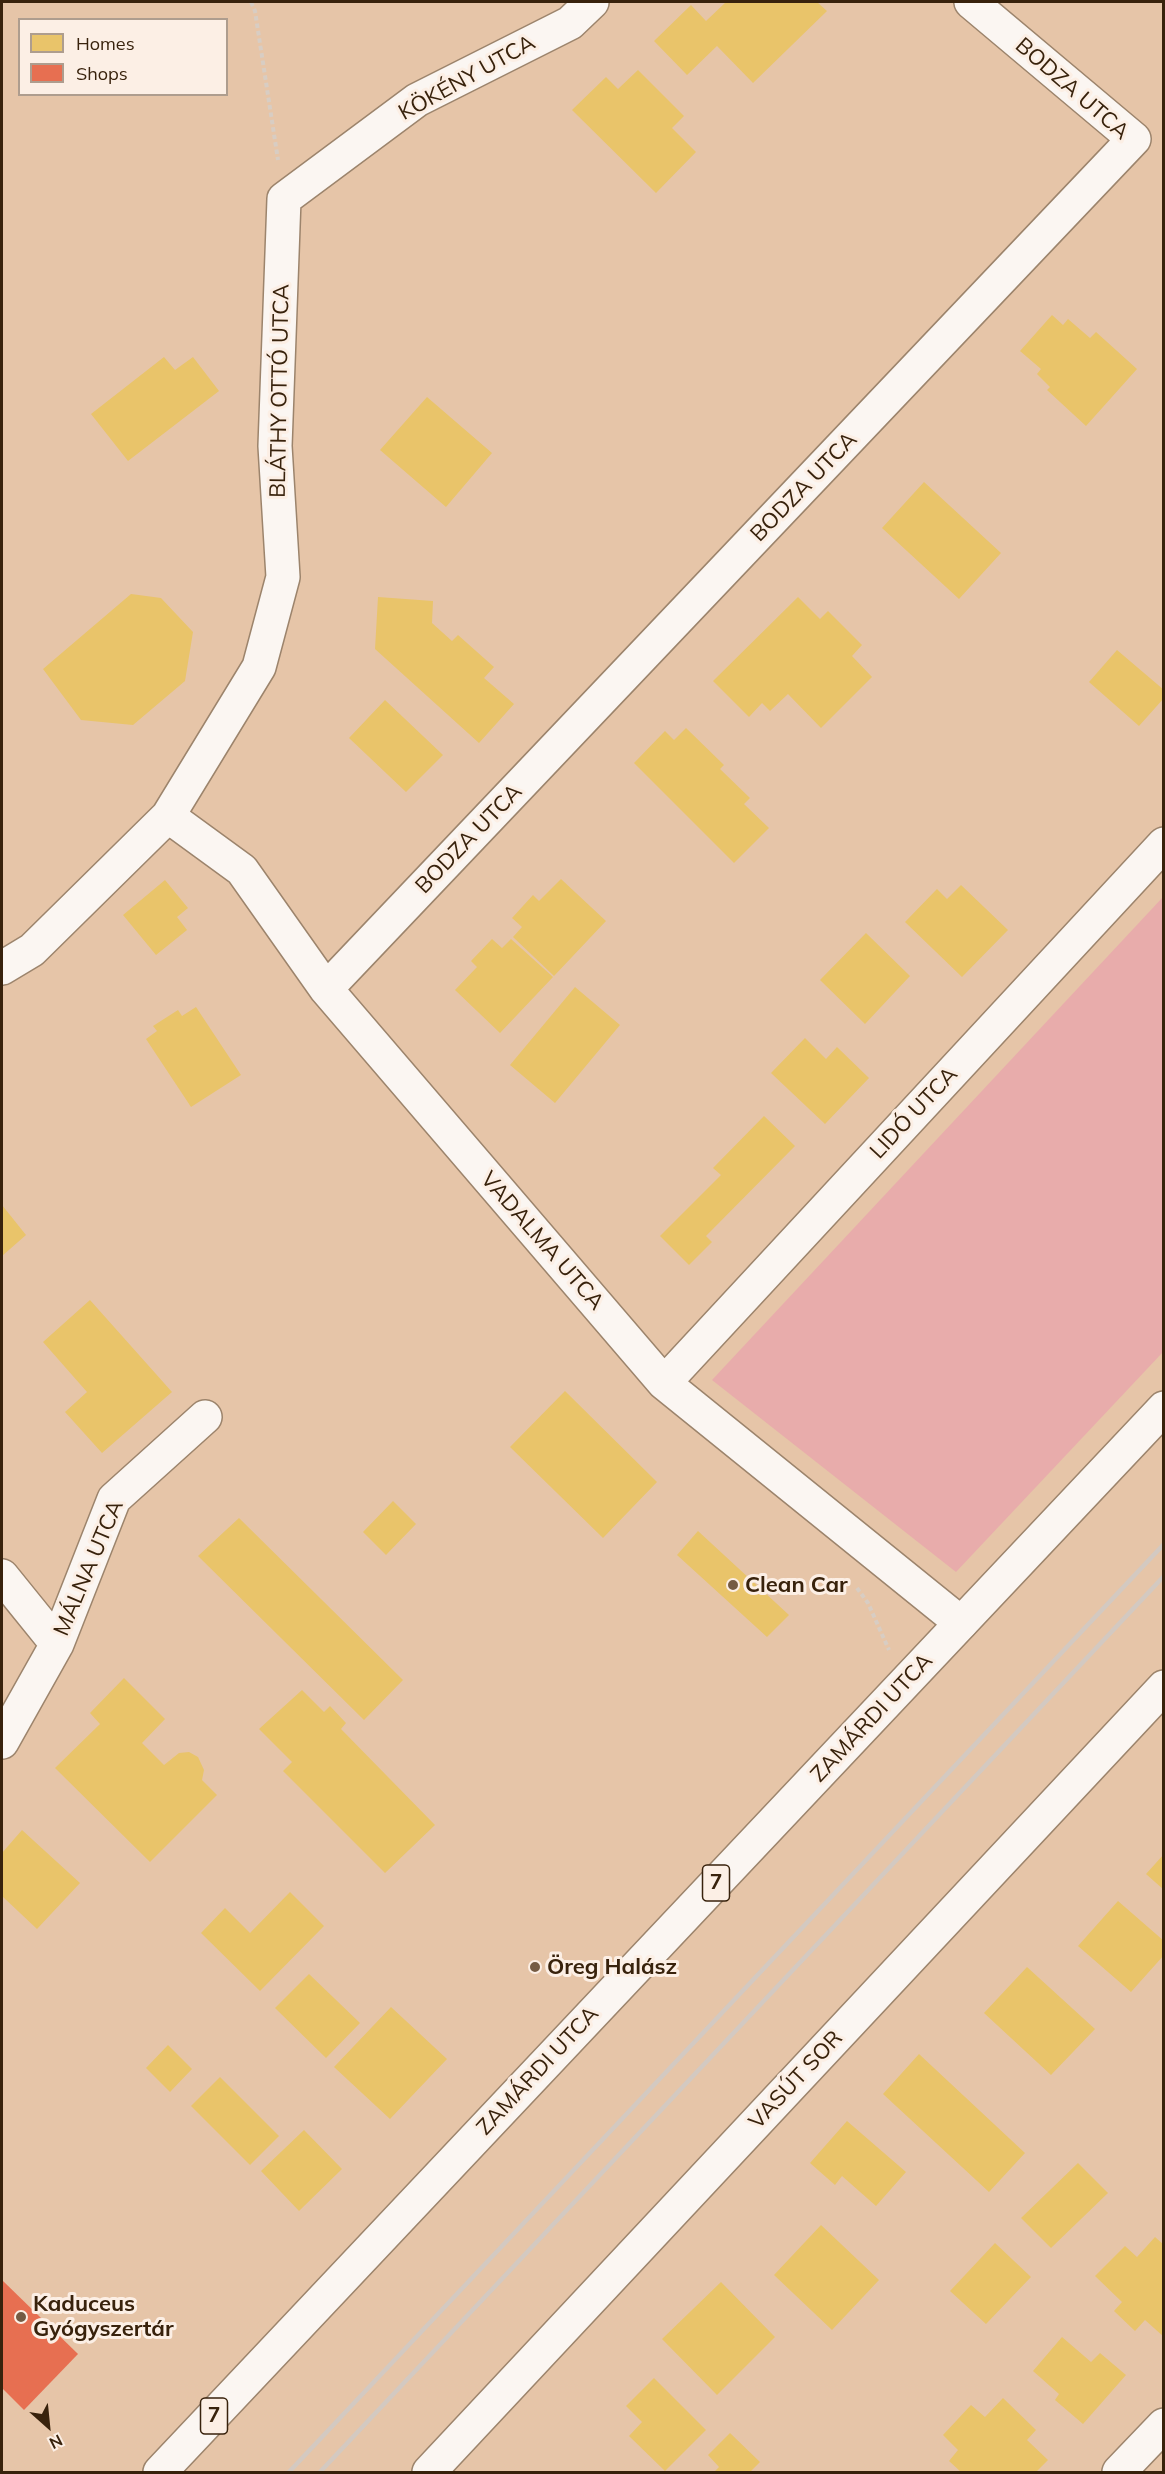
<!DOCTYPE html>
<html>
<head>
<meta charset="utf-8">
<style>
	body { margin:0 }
	#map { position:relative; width:1165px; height:2474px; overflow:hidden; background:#e6c5a8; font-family:Mulish,sans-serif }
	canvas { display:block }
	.frame { position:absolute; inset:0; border:3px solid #38220c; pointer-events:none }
	.legend { position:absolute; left:18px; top:18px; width:210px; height:78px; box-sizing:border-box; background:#fcefe5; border:2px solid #ae9d8e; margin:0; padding:8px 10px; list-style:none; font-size:18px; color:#38220c }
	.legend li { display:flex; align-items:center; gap:12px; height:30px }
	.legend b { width:30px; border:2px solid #ae9d8e }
	.north { position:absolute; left:18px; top:2396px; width:60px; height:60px; -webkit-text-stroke:4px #fcefe5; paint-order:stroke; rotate:153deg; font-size:16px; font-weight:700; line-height:24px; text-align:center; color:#38220c }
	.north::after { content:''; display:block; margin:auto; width:21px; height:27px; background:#38220c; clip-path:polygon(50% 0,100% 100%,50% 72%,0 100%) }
</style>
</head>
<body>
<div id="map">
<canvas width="1165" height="2474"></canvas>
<div class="frame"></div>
<ul class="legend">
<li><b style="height:16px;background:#e9c46a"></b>Homes</li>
<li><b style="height:16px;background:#e76f51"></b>Shops</li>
</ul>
<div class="north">N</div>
</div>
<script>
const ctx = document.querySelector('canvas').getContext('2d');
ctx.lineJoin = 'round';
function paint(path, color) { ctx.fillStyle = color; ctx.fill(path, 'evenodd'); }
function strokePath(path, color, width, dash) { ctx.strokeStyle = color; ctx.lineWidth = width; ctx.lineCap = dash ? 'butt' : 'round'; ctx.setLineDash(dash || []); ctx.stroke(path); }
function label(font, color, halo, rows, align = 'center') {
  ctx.font = font + ' Mulish,sans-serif'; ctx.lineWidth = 6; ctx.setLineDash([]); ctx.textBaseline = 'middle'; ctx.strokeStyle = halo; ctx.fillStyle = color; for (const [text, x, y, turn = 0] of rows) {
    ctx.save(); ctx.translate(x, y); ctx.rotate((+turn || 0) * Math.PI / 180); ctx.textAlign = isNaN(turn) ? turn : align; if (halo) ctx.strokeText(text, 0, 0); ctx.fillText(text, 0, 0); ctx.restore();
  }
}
paint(new Path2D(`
	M1163 897V1352L956 1572 712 1380Z`), '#e8acab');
paint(new Path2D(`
	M726 2H817L827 11 753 83 717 46 687 75 654 41 691 5 706 21Z
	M638 70 684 116 672 128 696 152 656 193 572 110 606 77 618 89Z
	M1052 315 1063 325 1068 319 1090 338 1096 332 1137 369 1086 426 1047 390 1050 387 1037 374 1041 369 1020 351Z
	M164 357 175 370 193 357 219 391 128 461 91 414Z
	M427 397 492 453 446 507 380 450Z
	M924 482 1001 553 959 599 882 528Z
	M131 594 161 598 193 632 185 681 133 725 81 720 43 669Z
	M378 597 433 601 432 623 452 641 458 635 494 667 484 678 514 704 479 743 375 649Z
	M798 597 820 619 828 611 862 645 852 656 872 677 821 728 788 694 770 711 762 703 749 717 713 681Z
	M1117 650 1164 690V698L1139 726 1089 682Z
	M385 700 443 755 406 792 349 738Z
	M686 728 724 765 720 769 750 798 744 804 769 828 734 863 634 763 665 731 674 740Z
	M561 879 606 921 554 976 513 937 522 927 512 918 533 895 539 901Z
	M165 880 188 908 177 917 187 930 156 955 123 915Z
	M961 885 1008 930 962 977 905 922 937 889 947 899Z
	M866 933 910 976 865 1024 820 980Z
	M492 939 502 948 511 939 553 977 500 1033 455 990 477 967 471 961Z
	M575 987 620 1025 555 1103 510 1065Z
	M196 1007 241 1075 191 1107 146 1039 157 1031 153 1026 178 1010 182 1016Z
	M805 1038 826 1059 837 1047 869 1078 825 1124 771 1073Z
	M764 1116 795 1146 706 1236 712 1242 689 1265 660 1236 721 1175 713 1168Z
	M2 1205 26 1235 2 1256Z
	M90 1300 172 1392 102 1453 65 1412 87 1392 43 1342Z
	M565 1391 657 1482 603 1538 510 1447Z
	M393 1501 416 1524 386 1555 363 1532Z
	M239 1518 403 1680 364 1720 198 1556Z
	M698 1531 789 1615 767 1637 677 1555Z
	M124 1678 165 1719 142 1743 164 1765 179 1753 189 1752 198 1757 204 1770 202 1780 217 1795 150 1862 55 1768 100 1724 90 1713Z
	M302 1690 324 1712 330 1706 346 1723 341 1729 435 1825 385 1873 283 1771 292 1762 259 1729Z
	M22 1830 80 1883 37 1929 2 1896V1853Z
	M1164 1854V1890L1146 1874Z
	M290 1892 324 1926 260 1991 201 1933 225 1908 250 1933Z
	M1118 1901 1164 1941V1955L1131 1992 1078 1946Z
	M1027 1967 1095 2029 1051 2075 984 2013Z
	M309 1974 360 2023 326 2058 275 2008Z
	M391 2007 447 2059 390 2119 334 2067Z
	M168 2045 192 2069 170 2092 146 2068Z
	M919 2054 1025 2153 989 2192 883 2094Z
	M220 2077 279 2136 250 2165 191 2106Z
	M847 2121 906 2172 876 2206 842 2176 835 2185 810 2163Z
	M304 2130 342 2169 299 2211 261 2171Z
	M1078 2163 1108 2193 1051 2248 1021 2218Z
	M821 2225 879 2280 832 2330 774 2275Z
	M1155 2237 1164 2245V2337L1145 2320 1135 2331 1114 2311 1122 2302 1095 2276 1125 2246 1137 2257Z
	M995 2243 1031 2277 986 2324 950 2291Z
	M721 2282 775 2337 717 2395 662 2339Z
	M1062 2337 1091 2362 1100 2353 1126 2375 1083 2424 1055 2400 1059 2394 1033 2371Z
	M654 2378 706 2430 665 2471 629 2436 642 2422 626 2406Z
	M1003 2398 1036 2430 1027 2440 1048 2460 1036 2472H961L949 2461 958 2450 943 2435 971 2405 985 2417Z
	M730 2433 760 2462 750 2472H714L719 2467 708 2455Z`), '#e9c46a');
paint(new Path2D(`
	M2 2280 78 2354 24 2410 2 2388Z`), '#e76f51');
const minor = new Path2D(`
	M168 816 242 870 326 989 664 1383 961 1623
	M2 968 32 950 168 816 259 667 283 577 275 446 284 199 417 100 570 23 592 2
	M326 989 1134 139 971 2
	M664 1383 1164 844
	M2 1576 57 1644
	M2 1742 57 1644 114 1499 205 1417
	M429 2472 1164 1687
	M1119 2472 1164 2425`);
const primary = new Path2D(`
	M160 2472 1164 1408`);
strokePath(minor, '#9c846c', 36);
strokePath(primary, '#9c846c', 36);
strokePath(new Path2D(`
	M251 2 255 11 278 160
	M857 1588 868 1603 889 1650`), '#d8cdc3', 4, [4.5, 3]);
strokePath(minor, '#fbf6f2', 33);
strokePath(primary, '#fbf6f2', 33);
strokePath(new Path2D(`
	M289 2472 1164 1544
	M320 2472 1164 1576`), '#d3c9c1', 4.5);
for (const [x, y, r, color] of [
	[733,1585,6,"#755b43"],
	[535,1967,6,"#755b43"],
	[21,2317,6,"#755b43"]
]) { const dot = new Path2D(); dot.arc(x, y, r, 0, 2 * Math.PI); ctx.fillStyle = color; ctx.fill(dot); strokePath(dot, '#fcefe5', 2); }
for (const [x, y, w] of [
	[716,1883,27],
	[214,2416,27]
]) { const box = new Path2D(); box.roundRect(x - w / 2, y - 18, w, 36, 4.5); ctx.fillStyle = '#fcefe5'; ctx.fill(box); strokePath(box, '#38220c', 1.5); }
label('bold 21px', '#38220c', null, [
	["7",716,1883],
	["7",214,2416]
]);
label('22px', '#38220c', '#fcefe5', [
	["KÖKÉNY UTCA",467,78,-29],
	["BODZA UTCA",1072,89,41],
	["BLÁTHY OTTÓ UTCA",280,391,-89],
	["BODZA UTCA",804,487,-46],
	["BODZA UTCA",469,839,-46],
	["LIDÓ UTCA",914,1113,-47],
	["VADALMA UTCA",542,1241,49],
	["MÁLNA UTCA",89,1568,-67],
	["ZAMÁRDI UTCA",872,1718,-47],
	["ZAMÁRDI UTCA",538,2071,-47],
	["VASÚT SOR",796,2080,-47]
]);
label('bold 22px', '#38220c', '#fcefe5', [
	["Clean Car",745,1585],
	["Öreg Halász",547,1967],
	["Kaduceus",33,2304],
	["Gyógyszertár",33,2329]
], 'left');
</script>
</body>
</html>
